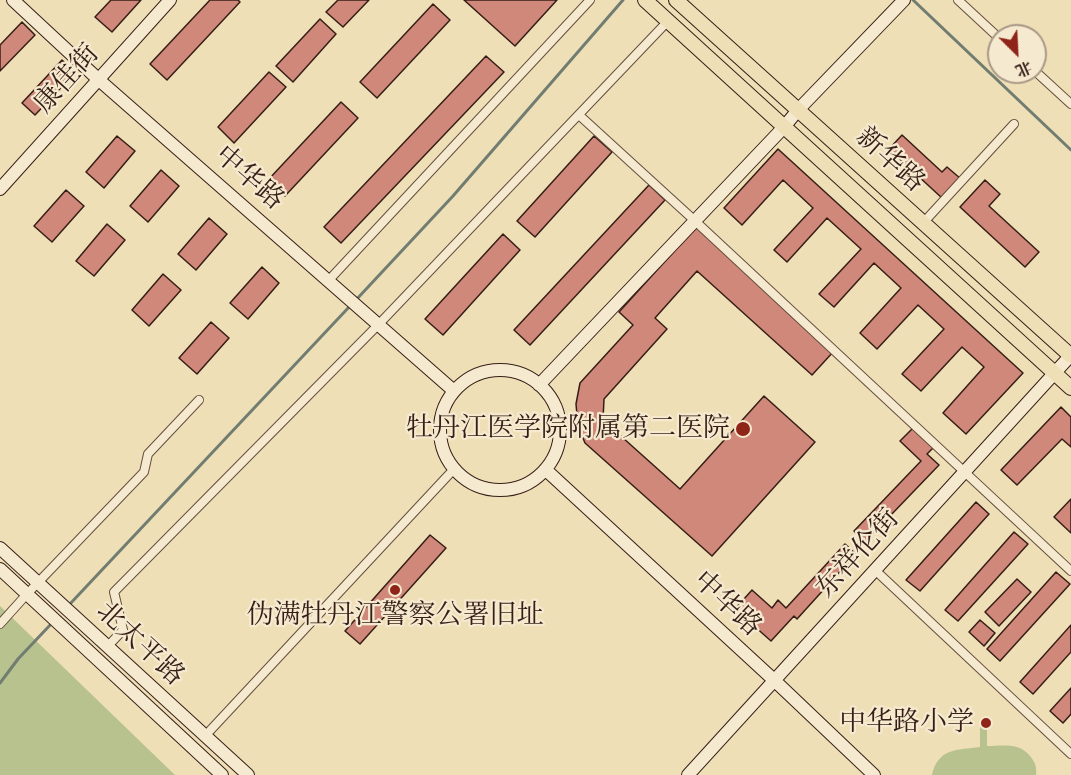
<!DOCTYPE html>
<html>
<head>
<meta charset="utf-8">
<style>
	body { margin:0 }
	#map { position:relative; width:1071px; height:775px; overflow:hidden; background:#efdfb7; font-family:"EB Garamond","Noto Serif SC",serif }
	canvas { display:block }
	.north { position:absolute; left:987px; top:24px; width:60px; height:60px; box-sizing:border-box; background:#f5ead0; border:2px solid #a99886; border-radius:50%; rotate:156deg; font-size:16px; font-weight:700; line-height:24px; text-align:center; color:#361e16 }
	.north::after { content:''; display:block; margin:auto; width:21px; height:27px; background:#8f2418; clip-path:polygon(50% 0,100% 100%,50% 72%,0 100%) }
</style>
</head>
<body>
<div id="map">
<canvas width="1071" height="775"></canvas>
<div class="north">北</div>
</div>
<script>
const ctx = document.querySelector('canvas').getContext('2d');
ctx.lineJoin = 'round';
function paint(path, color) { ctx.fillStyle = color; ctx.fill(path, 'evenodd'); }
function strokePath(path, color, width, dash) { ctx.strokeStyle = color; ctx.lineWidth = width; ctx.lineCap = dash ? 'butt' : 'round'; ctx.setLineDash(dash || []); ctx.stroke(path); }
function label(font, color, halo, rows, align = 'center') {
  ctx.font = font + ' "EB Garamond","Noto Serif SC",serif'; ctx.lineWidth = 4.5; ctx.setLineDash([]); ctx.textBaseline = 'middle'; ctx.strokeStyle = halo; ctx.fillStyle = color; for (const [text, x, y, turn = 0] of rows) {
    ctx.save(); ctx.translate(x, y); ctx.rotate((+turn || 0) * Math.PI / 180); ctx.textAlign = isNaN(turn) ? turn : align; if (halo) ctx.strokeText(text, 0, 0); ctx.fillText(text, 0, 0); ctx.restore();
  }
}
paint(new Path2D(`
	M0 606 175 775H0Z
	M987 722V746C1004 746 1019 742 1030 756 1035 762 1037 767 1036 775H932C938 748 957 750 980 747V723Z`), '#b7c28f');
strokePath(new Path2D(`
	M913 0 1071 150
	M355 301 453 196 623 0
	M69 605 350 306
	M0 683 18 659 52 623`), '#727d71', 3);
const building = new Path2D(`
	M111 0H141L112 32 95 17Z
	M210 0H238L240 2 167 80 150 64Z
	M338 0H369L343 27 326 12Z
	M464 0H557L515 46Z
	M433 4 450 20 377 98 360 82Z
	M320 19 336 34 293 82 276 66Z
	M22 22 35 35 0 71V45Z
	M486 56 504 72 341 243 324 227Z
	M62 60 75 73 35 115 22 103Z
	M269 72 286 87 234 143 218 127Z
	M341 102 358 118 285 196 268 180Z
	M902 135 942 172 947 167 961 179 943 199 889 149Z
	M117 136 135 151 104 188 86 172Z
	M594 136 612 152 535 237 517 221Z
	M778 149 1023 373 966 434 943 413 984 367 962 347 921 391 902 374 944 329 918 305 877 349 860 333 901 288 874 263 834 307 819 294 861 249 827 218 787 262 774 250 813 208 783 180 742 225 724 208Z
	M161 170 179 186 148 222 130 206Z
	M985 180 1000 194 989 206 1039 252 1025 267 960 207Z
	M649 185 665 200 530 345 514 330Z
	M66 190 84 206 52 242 34 226Z
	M209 218 227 234 196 270 178 254Z
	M107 224 125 240 94 276 76 261Z
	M697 226 834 351 812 375 697 271 655 318 667 329 604 399 603 420 680 489 764 396 815 442 712 556 585 443 578 426 576 404 580 383 633 325 619 312Z
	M503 234 520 250 443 335 425 319Z
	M262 267 279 283 248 319 230 303Z
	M163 274 181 290 149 326 132 310Z
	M211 322 229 338 197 374 179 358Z
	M1061 407 1071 417V447L1062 439 1017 485 1001 470Z
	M913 428 933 448 927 454 939 465 865 542 854 531 921 461 900 441Z
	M1071 499V533L1054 517Z
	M976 502 989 514 920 591 906 580Z
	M1014 532 1028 544 958 621 945 610Z
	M430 535 446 548 360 644 345 631Z
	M845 544 856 554 797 619 794 616 771 641 735 609 752 590 772 608 778 600 786 608Z
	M1056 572 1070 584 1000 661 987 649Z
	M1017 579 1031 592 999 626 985 612Z
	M980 620 995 633 984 646 969 632Z
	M1071 625V652L1033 694 1020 682Z
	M1071 688V714L1063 723 1050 711Z`);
paint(building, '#d0887a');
strokePath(building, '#361e16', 1.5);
const street = new Path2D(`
	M958 0 999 38
	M1035 71 1071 104
	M579 115 694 220 1071 571
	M923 223 1014 124
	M329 280 590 0
	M875 570 1071 754
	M0 624 27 594 144 472 148 454 199 400
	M108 646 123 630 114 592 379 324 668 21
	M205 736 454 469`);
const secondary = new Path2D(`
	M13 0 99 80 454 391
	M0 189 170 0
	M440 430a60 60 0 1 1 120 0a60 60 0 1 1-120 0Z
	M539 385 784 127 798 110 904 0
	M546 470 775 681 874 775
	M0 548 248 775
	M0 569 222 775
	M688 775 1071 355`);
const primary = new Path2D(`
	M645 0 1071 388
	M676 0 1071 356`);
strokePath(street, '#644e3e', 10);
strokePath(secondary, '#361e16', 14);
strokePath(primary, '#361e16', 16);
strokePath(street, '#f5ead0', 8);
strokePath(secondary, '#f5ead0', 12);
strokePath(primary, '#efdfb7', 14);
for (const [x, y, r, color] of [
	[743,429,8,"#8f2418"],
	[395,590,6,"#8f2418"],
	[986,723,6,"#8f2418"]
]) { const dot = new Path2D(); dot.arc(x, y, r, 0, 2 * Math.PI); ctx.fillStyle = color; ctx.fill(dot); strokePath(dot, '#f5ead0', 2); }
label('27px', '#361e16', '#f5ead0', [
	["康佳街",67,79,-48],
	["新华路",890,160,42],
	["中华路",249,178,41],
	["东祥伦街",858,554,-48],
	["中华路",727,604,43],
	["北太平路",140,644,43]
]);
label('27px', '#361e16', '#f5ead0', [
	["牡丹江医学院附属第二医院",730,429],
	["伪满牡丹江警察公署旧址",395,616,"center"],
	["中华路小学",974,723]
], 'right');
</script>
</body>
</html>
